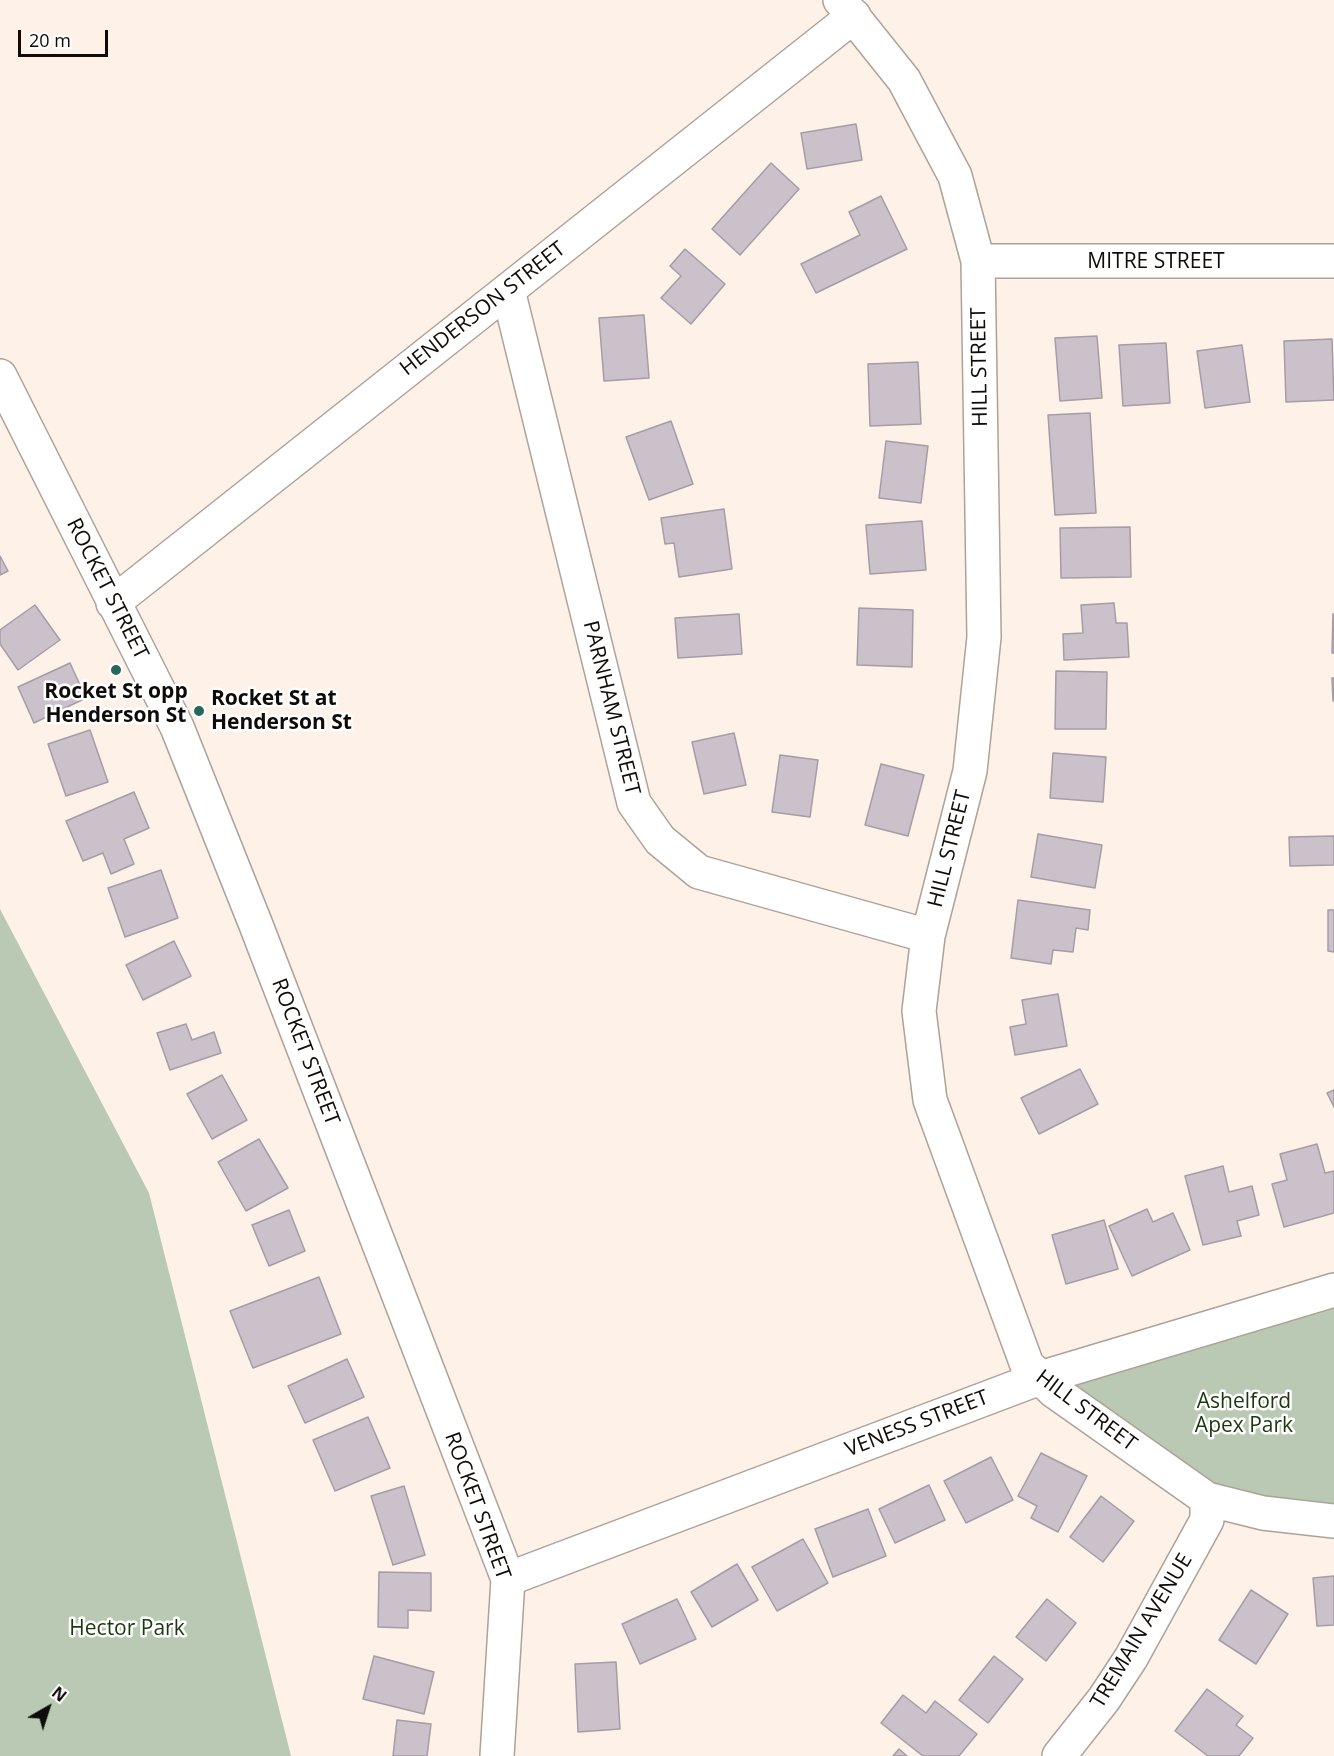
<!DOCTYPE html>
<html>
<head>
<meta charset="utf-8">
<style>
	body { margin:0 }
	#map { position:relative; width:1334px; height:1756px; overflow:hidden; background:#fef2e8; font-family:"Open Sans",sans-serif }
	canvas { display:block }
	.north { position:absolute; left:18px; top:1678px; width:60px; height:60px; -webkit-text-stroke:4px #fff; paint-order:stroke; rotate:39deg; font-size:16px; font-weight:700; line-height:24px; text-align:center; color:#0e0b08 }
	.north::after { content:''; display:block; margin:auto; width:21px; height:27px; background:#0e0b08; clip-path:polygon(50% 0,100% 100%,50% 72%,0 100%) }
	.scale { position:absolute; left:18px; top:30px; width:90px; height:27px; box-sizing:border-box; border:3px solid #0e0b08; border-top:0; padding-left:8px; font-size:18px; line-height:21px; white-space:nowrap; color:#0e0b08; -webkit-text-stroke:4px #fff; paint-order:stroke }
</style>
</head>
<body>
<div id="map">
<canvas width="1334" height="1756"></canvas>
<div class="north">N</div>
<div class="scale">20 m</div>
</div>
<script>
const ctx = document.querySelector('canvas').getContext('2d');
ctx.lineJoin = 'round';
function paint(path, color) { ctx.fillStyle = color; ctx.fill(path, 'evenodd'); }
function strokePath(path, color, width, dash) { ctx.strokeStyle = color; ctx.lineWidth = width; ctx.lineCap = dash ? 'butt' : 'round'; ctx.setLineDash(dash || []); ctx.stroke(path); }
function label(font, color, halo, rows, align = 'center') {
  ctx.font = font + ' "Open Sans",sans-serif'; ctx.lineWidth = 5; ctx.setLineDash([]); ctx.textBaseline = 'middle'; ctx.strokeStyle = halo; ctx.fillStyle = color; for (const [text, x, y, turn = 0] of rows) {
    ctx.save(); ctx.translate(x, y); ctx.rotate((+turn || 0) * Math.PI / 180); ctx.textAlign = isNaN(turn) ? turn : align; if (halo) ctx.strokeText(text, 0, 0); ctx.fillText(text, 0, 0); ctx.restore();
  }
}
paint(new Path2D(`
	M0 909 149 1193 291 1756H0Z
	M1334 1295V1521L1207 1499 1040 1378Z`), '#b9c9b3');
const building = new Path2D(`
	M856 124 862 160 807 169 801 133Z
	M771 163 799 189 740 255 712 229Z
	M881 196 907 249 816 293 801 264 860 235 849 212Z
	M685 249 725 284 691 324 661 298 681 276 670 266Z
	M644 315 649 378 604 381 599 318Z
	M1097 336 1102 398 1060 401 1055 338Z
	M1332 339 1334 400 1286 402 1284 341Z
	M1166 343 1170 403 1123 406 1119 345Z
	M1242 345 1250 402 1205 408 1197 351Z
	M918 362 921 424 870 426 868 364Z
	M1090 413 1096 513 1055 515 1048 415Z
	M671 421 693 484 649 500 626 437Z
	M886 441 928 446 921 503 879 498Z
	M724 509 732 569 679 577 674 543 665 544 661 518Z
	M922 521 926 570 870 574 866 525Z
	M1130 527 1131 577 1061 578 1060 528Z
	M0 556 8 571 0 575Z
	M1114 603 1116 623H1127L1129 657 1064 660 1063 634 1083 633 1081 605Z
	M35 605 60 640 18 670 0 644V630Z
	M859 608 913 610 912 667 857 665Z
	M739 614 742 654 678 658 675 618Z
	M1333 614H1334V653H1332Z
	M70 663 86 698 34 723 18 687Z
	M1056 671 1107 672 1106 729H1055Z
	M1332 678H1334V701H1333Z
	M90 730 108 782 66 796 48 744Z
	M734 733 746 785 704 794 692 742Z
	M1053 753 1106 757 1103 802 1050 798Z
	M780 755 818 760 810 817 772 812Z
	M881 764 924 775 908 836 865 825Z
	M134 792 149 828 124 839 134 864 111 874 103 853 83 861 66 821Z
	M1038 834 1102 845 1095 888 1031 877Z
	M1334 836V865L1290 866 1289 837Z
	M161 870 178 918 125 937 108 888Z
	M1018 900 1090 910 1088 930 1076 928 1073 952 1053 950 1051 964 1011 958Z
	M1328 910H1334V952L1328 951Z
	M174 941 191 976 143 1000 126 965Z
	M1058 994 1067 1046 1015 1055 1010 1027 1026 1024 1022 1000Z
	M186 1024 192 1040 214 1032 221 1053 170 1070 157 1033Z
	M1080 1069 1098 1104 1039 1134 1021 1098Z
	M222 1075 247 1120 212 1139 187 1094Z
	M1334 1090V1107L1327 1093Z
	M259 1139 288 1188 246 1211 218 1162Z
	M1317 1144 1325 1173 1334 1171V1213L1284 1227 1272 1184 1287 1180 1280 1154Z
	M1223 1166 1229 1192 1252 1186 1259 1215 1237 1221 1241 1236 1203 1245 1185 1176Z
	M1147 1209 1153 1222 1173 1213 1190 1250 1132 1276 1109 1226Z
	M289 1210 305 1251 269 1266 252 1225Z
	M1104 1220 1118 1269 1066 1284 1052 1235Z
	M319 1277 341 1334 253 1368 230 1311Z
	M347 1359 364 1397 305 1423 288 1386Z
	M368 1417 390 1468 335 1491 313 1440Z
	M1041 1453 1087 1476 1058 1532 1031 1518 1037 1506 1018 1496Z
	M991 1457 1013 1500 966 1523 944 1481Z
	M929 1485 945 1520 895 1543 879 1509Z
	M404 1486 425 1555 393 1565 371 1496Z
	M1101 1496 1134 1521 1103 1562 1070 1537Z
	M868 1509 886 1556 833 1577 815 1529Z
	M803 1539 828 1583 777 1611 752 1567Z
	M737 1564 758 1600 712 1627 691 1592Z
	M379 1572 431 1573V1611L408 1610V1628L378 1627Z
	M1334 1576V1625L1317 1626 1313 1578Z
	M1251 1590 1288 1614 1256 1664 1219 1640Z
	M677 1599 696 1639 640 1664 622 1624Z
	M1047 1599 1076 1623 1046 1661 1016 1637Z
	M374 1656 434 1672 424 1714 363 1699Z
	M994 1656 1023 1679 988 1723 959 1700Z
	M616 1662 620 1729 578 1732 575 1664Z
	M1207 1689 1243 1716 1236 1725 1253 1738 1239 1756H1208L1175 1731Z
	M903 1695 926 1713 935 1701 977 1734 959 1756H923L881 1723Z
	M397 1720 431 1724 427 1756H393Z
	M899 1749 907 1756H893Z`);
paint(building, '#cbc1cb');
strokePath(building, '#a69ca6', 1.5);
const minor = new Path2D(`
	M840 0 904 80 955 176 978 261 984 637 970 771 928 936 919 1011 930 1100 1027 1365 1054 1391 1207 1499 1263 1513 1334 1521
	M978 261H1334
	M508 290 634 803 660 840 699 872 928 936
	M0 376 177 727 256 925 508 1579 497 1756
	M113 603 854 16
	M508 1579 1040 1378 1334 1290
	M1059 1756 1104 1699 1131 1658 1207 1520V1499`);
strokePath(minor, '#ada298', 36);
strokePath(minor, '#fff', 33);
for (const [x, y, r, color] of [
	[116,670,6,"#266858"],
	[199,711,6,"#266858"]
]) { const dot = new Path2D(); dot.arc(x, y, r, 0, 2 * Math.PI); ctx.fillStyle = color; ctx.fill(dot); strokePath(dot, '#fff', 2); }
label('21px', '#0e0b08', '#fff', [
	["MITRE STREET",1156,262],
	["HENDERSON STREET",483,309,-38],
	["HILL STREET",980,367,-91],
	["ROCKET STREET",107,589,63],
	["PARNHAM STREET",611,708,76],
	["HILL STREET",950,849,-76],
	["ROCKET STREET",305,1052,69],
	["HILL STREET",1086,1411,37],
	["VENESS STREET",917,1424,-21],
	["ROCKET STREET",477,1506,70],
	["TREMAIN AVENUE",1142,1631,-59]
]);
label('bold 21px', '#0e0b08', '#fff', [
	["Rocket St opp",116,692],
	["Henderson St",116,716],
	["Rocket St at",211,699,"left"],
	["Henderson St",211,723,"left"]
]);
label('21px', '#1b380e', '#fff', [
	["Ashelford",1244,1402],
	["Apex Park",1244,1426],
	["Hector Park",127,1629]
]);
</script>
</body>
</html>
